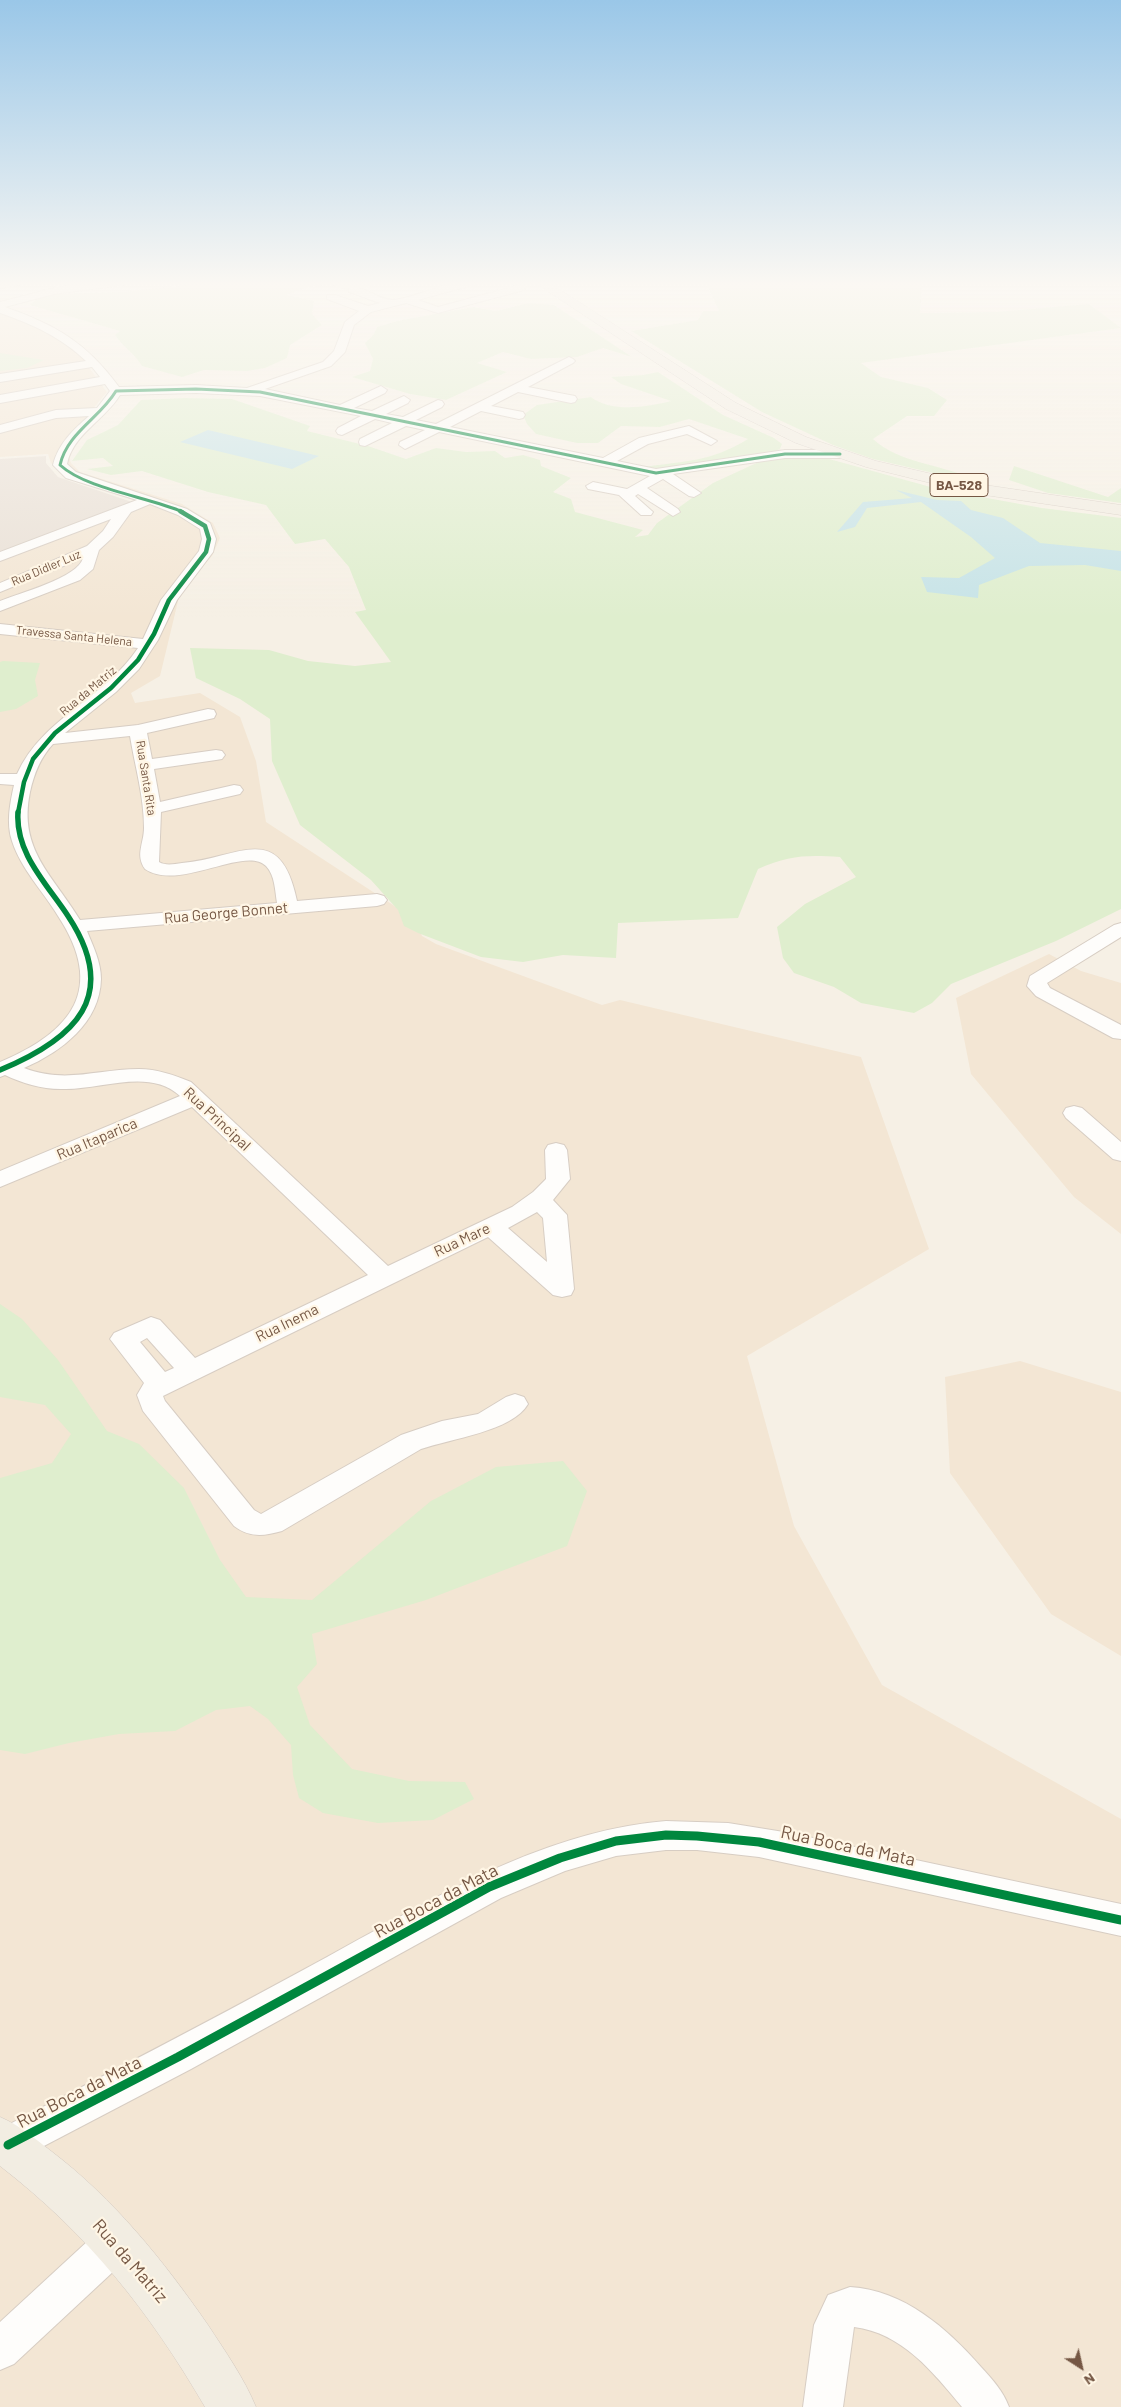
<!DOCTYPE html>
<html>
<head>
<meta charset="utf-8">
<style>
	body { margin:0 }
	#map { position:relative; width:1121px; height:2407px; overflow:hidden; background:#f6f0e5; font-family:Barlow,sans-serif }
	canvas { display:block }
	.north { position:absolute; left:1056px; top:2342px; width:50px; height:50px; -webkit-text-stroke:4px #fff6e5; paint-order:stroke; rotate:145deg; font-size:14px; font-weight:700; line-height:20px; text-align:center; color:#755744 }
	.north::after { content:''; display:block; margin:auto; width:18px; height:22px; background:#755744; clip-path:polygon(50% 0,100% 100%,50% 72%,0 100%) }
</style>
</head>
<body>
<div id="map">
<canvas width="1121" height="2407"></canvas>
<div class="north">N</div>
</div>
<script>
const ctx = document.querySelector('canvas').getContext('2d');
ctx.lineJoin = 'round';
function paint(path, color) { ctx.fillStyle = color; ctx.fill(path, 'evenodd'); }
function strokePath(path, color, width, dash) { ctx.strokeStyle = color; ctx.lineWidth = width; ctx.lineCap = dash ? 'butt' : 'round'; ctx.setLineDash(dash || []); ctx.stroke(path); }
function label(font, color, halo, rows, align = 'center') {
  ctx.font = font + ' Barlow,sans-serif'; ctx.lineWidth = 4.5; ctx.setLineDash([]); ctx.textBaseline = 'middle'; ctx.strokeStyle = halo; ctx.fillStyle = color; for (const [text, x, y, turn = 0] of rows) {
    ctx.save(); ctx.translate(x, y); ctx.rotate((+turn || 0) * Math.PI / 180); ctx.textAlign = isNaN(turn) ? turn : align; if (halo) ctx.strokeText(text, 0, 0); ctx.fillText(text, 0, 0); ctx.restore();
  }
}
paint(new Path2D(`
	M0 312 53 332 80 355 107 392 55 455 68 454 71 463 80 472 182 504 213 523 220 538 212 556 180 593 160 676 131 693 135 703 200 693 240 717 256 761 266 822 416 920 422 936 436 944 602 1005 620 1000 861 1057 929 1249 747 1356 794 1526 882 1685 1121 1819V2407H0V561L142 507 136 501 63 476 51 463 48 454 0 457Z
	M1049 954 1081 971 1121 983V1234L1074 1197 971 1074 956 998Z
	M1020 1361 1121 1392V1656L1051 1614 950 1473 945 1377Z`), '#f3e6d4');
paint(new Path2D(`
	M46 456V463L58 477 135 503 0 554V459Z`), '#e9e0d6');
paint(new Path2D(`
	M203 282H377L365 288 347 290 329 284 304 288 287 295 314 301 312 314 322 325 290 345 287 358 265 368 247 371 204 370 182 377 142 366C135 354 123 347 115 335L120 331 30 305 37 299 53 294 121 292 190 285Z
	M706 282H922L920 313 996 312 1089 304 1121 328 861 363 881 377 928 388 947 400 934 416H907L873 439C899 463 939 464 971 478H955L873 459 833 445 762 412 631 331 698 320 703 311H719Z
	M529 303 554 305 632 357 603 348 577 357 531 359 503 352 477 363 507 372 446 400 410 394 352 377 370 371 373 359 365 343 374 334 377 327 397 321 473 307 496 311Z
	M0 353 44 360 27 368 0 371Z
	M658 372 723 415 774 438 782 444 780 449 769 454 654 471 643 467C684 461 711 462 748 439L689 419 660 427 621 426 598 443H577L536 434 527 424 523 415 537 405 591 397C611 413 648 407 671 401L621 384 611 377 643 375Z
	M184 398 232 399 310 426 307 431 368 446 406 459 436 448 466 452 495 451 505 458 523 455 540 460 541 466 571 478 553 492 571 499 575 512 643 530 635 537 648 535 657 523 713 483 763 460 789 457H822L938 489 1042 508 1121 518V909L1056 941 951 984 932 1003 914 1013 861 1003 834 987 794 973 783 958 777 927 805 904 856 877 840 857C807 855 789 855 758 869L738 918 618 923 616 958 563 955 523 962 481 957 418 933 404 926 398 910 371 880 300 825 272 761 270 719 240 699 196 678 190 648 269 650 308 661 355 666 391 662 355 612 366 610 349 567 325 539 295 544 266 505 208 492 142 471 111 475 87 469 113 466 103 458 72 461 87 440 118 425 141 400Z
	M1014 466 1108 497 1121 488V503L1048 493 1009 480Z
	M3 661 40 663 35 680 38 696 16 709 0 712V662Z
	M0 1304 22 1319 58 1360 107 1431 139 1444 184 1488 220 1560 246 1597 312 1600 431 1501 496 1467 563 1461 587 1491 567 1546 426 1600 312 1634 317 1664 297 1687 310 1725 352 1769 409 1781 465 1782 474 1799 433 1820 378 1823 323 1813 299 1798 293 1775 291 1745 268 1719 250 1706 216 1710 175 1731 119 1734 69 1743 25 1754 0 1750V1478L52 1463 71 1434 45 1405 0 1397Z`), '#dfeece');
paint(new Path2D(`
	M208 430 319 456 292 469 180 442Z
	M896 490 937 500 961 501 971 510 1003 518 1040 543 1121 551V571L1085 565 1029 566 979 585 978 598 927 592 921 577 959 578 995 558 971 537 921 502 867 508 855 527 837 532 863 502 912 498Z`), '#c6e3e7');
const minor = new Path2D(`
	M0 282H21L20 284 0 288Z
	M101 282H127L122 285 54 294 5 307C56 325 87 343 119 387L196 385 247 388 323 362 334 351 345 322 359 311 327 299V295H335L368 306 380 303 349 292V288C364 284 379 301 394 300 421 296 449 279 477 282L476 284 418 300 438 307 520 285 525 288 524 290 438 313 406 303 371 312 354 325 345 352 331 366 265 389 340 405 381 386 387 390 385 393 354 408 372 411 404 396 410 400 408 403 386 414 403 417 438 400 442 401 444 404 442 407 416 420 436 424 569 357 573 359 575 361 573 363 528 387 575 396 577 399 575 402 571 403 518 392 491 406 523 412 525 415 523 418 519 419 481 411 450 427 603 458 639 438 689 426 717 441 711 445 687 434 648 444 617 461 656 469 785 450H840L847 454 840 458H785L673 474 701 493 694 497 689 496 663 479 647 488 678 509 680 512 673 516 638 494 635 496 653 512 651 515H641L619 495 588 489 586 486 593 482 627 489 650 476 439 432 405 449 399 445 400 442 425 430 406 426 365 446 360 445 359 442 360 439 392 423 375 419 342 435 338 434 336 431 338 428 361 416 260 396 196 393 120 395C105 420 73 434 67 464L76 472 187 509 210 523 216 539 213 552 177 600 158 640 139 669 116 692 65 733 138 725 208 709 214 710 216 714 214 718 147 733 152 759 216 750 222 751 225 755 222 759 216 760 154 769 160 802 234 785 240 786 243 790 240 794 161 812 159 862C166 866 174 864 182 863 238 859 280 818 297 901L377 894 384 896 387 900 384 904 377 906 87 931C93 946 101 962 101 979 100 1023 61 1052 24 1068 66 1084 97 1069 139 1069 157 1069 174 1075 191 1082L388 1266 512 1207 533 1192 546 1179 545 1150 548 1145 556 1143 564 1145 567 1150 570 1179 553 1200 567 1215 574 1289 571 1295 562 1297 553 1295 488 1237 163 1396 165 1401 254 1510 261 1514 401 1435 442 1421 478 1414 506 1397 515 1394 524 1397 528 1404C513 1431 450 1439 421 1449L282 1531C264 1536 250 1538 234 1526L143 1411 137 1395 144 1383 110 1339 114 1333 151 1317 160 1320 195 1358 368 1275 192 1107 0 1187V1171L180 1096C149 1067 98 1091 61 1089 41 1089 22 1083 5 1075L0 1077V1062C72 1032 106 989 58 916 43 891 21 869 12 841 6 823 10 803 14 785L0 784V774H17C42 718 105 698 138 648L0 634V624L143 639 161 600 199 551 202 539 200 529 178 515 150 504 131 512 113 537 99 550 93 569 80 580 0 611V601C19 593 78 578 83 558L0 592V583L87 546 103 531 111 519 0 561V552L137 500 66 478 53 465C58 444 73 430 89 416L56 418 0 433V425L56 410 97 408 110 391 105 384 0 403V395L100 377 92 367 0 382V374L86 361C61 337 32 324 0 313V302L54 288ZM130 736C135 767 144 796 144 828 144 843 135 855 145 869 179 892 245 845 266 866 275 875 275 891 277 903L80 920C53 875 18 850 30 792 34 774 40 758 53 744ZM537 1212 543 1218 547 1262 508 1228ZM147 1338 174 1368 165 1372 140 1342Z
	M1121 923V937L1047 983 1050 988 1121 1025V1039L1113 1038 1036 996 1027 986 1030 976 1114 925Z
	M1074 1106 1082 1108 1121 1142V1161L1113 1159 1066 1118 1063 1113 1066 1108Z
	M666 1821 728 1823 790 1833 1121 1904V1936L759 1857 697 1850H666L616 1856 565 1871 501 1898 191 2069 21 2158 8 2164 0 2160V2129C102 2077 204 2024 305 1969 419 1908 534 1832 666 1821Z
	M116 2223 130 2228 135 2242 130 2256 14 2364 0 2370V2322L102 2228Z
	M850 2287C904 2290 948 2329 981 2367 993 2380 1003 2391 1009 2407H962C933 2372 902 2333 854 2327L843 2407H803L814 2325 828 2295Z`);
const major = new Path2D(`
	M534 282H548L736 403 806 437 876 461 971 483 1121 505V515L971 493 866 467 796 443 726 409Z
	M0 2117C19 2125 34 2138 51 2151 114 2199 163 2260 208 2325 225 2351 244 2378 256 2407H205C149 2311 88 2234 0 2166Z`);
strokePath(minor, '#d7cdc3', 2);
strokePath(major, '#d5cbc2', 1);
paint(minor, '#fefdfb');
paint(major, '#f2ede2');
strokePath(new Path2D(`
	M183 512C148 497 86 489 60 465 67 433 100 418 116 391L196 389 260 392 656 473 785 454H840`), '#00873e', 3);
strokePath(new Path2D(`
	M18 813 24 782 33 759 55 733 111 688 138 660 154 634 169 600 206 552 209 539 205 526 180 511`), '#00873e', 4.5);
strokePath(new Path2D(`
	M0 1070C75 1039 121 996 68 916 47 884 15 853 18 812`), '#00873e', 5.5);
strokePath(new Path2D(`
	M8 2145 178 2057 489 1887 560 1858 616 1841 666 1835 697 1836 759 1842 1121 1920`), '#00873e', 9);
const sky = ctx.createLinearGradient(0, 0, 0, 619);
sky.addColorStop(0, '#9ac7e8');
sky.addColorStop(0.46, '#fbf8f3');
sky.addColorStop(1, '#fbf8f300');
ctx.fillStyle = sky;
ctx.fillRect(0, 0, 1121, 619);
label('12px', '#755744', '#fff6e5', [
	["Rua Didler Luz",46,568,-23],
	["Travessa Santa Helena",74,636,6],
	["Rua da Matriz",88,691,-40],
	["Rua Santa Rita",146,778,81]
]);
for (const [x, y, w] of [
	[959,485,58]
]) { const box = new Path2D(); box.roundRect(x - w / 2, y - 11.5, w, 23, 4); ctx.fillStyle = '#fff6e5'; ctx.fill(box); strokePath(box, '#755744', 1); }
label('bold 14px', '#755744', null, [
	["BA-528",959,485]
]);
label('15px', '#755744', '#fff6e5', [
	["Rua George Bonnet",226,913,-5],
	["Rua Principal",217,1119,43],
	["Rua Itaparica",97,1139,-23],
	["Rua Mare",462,1240,-25],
	["Rua Inema",287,1323,-26]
]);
label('18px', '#755744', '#fff6e5', [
	["Rua Boca da Mata",848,1846,12],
	["Rua Boca da Mata",436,1901,-28],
	["Rua Boca da Mata",79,2092,-27],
	["Rua da Matriz",130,2261,49]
]);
</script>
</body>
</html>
